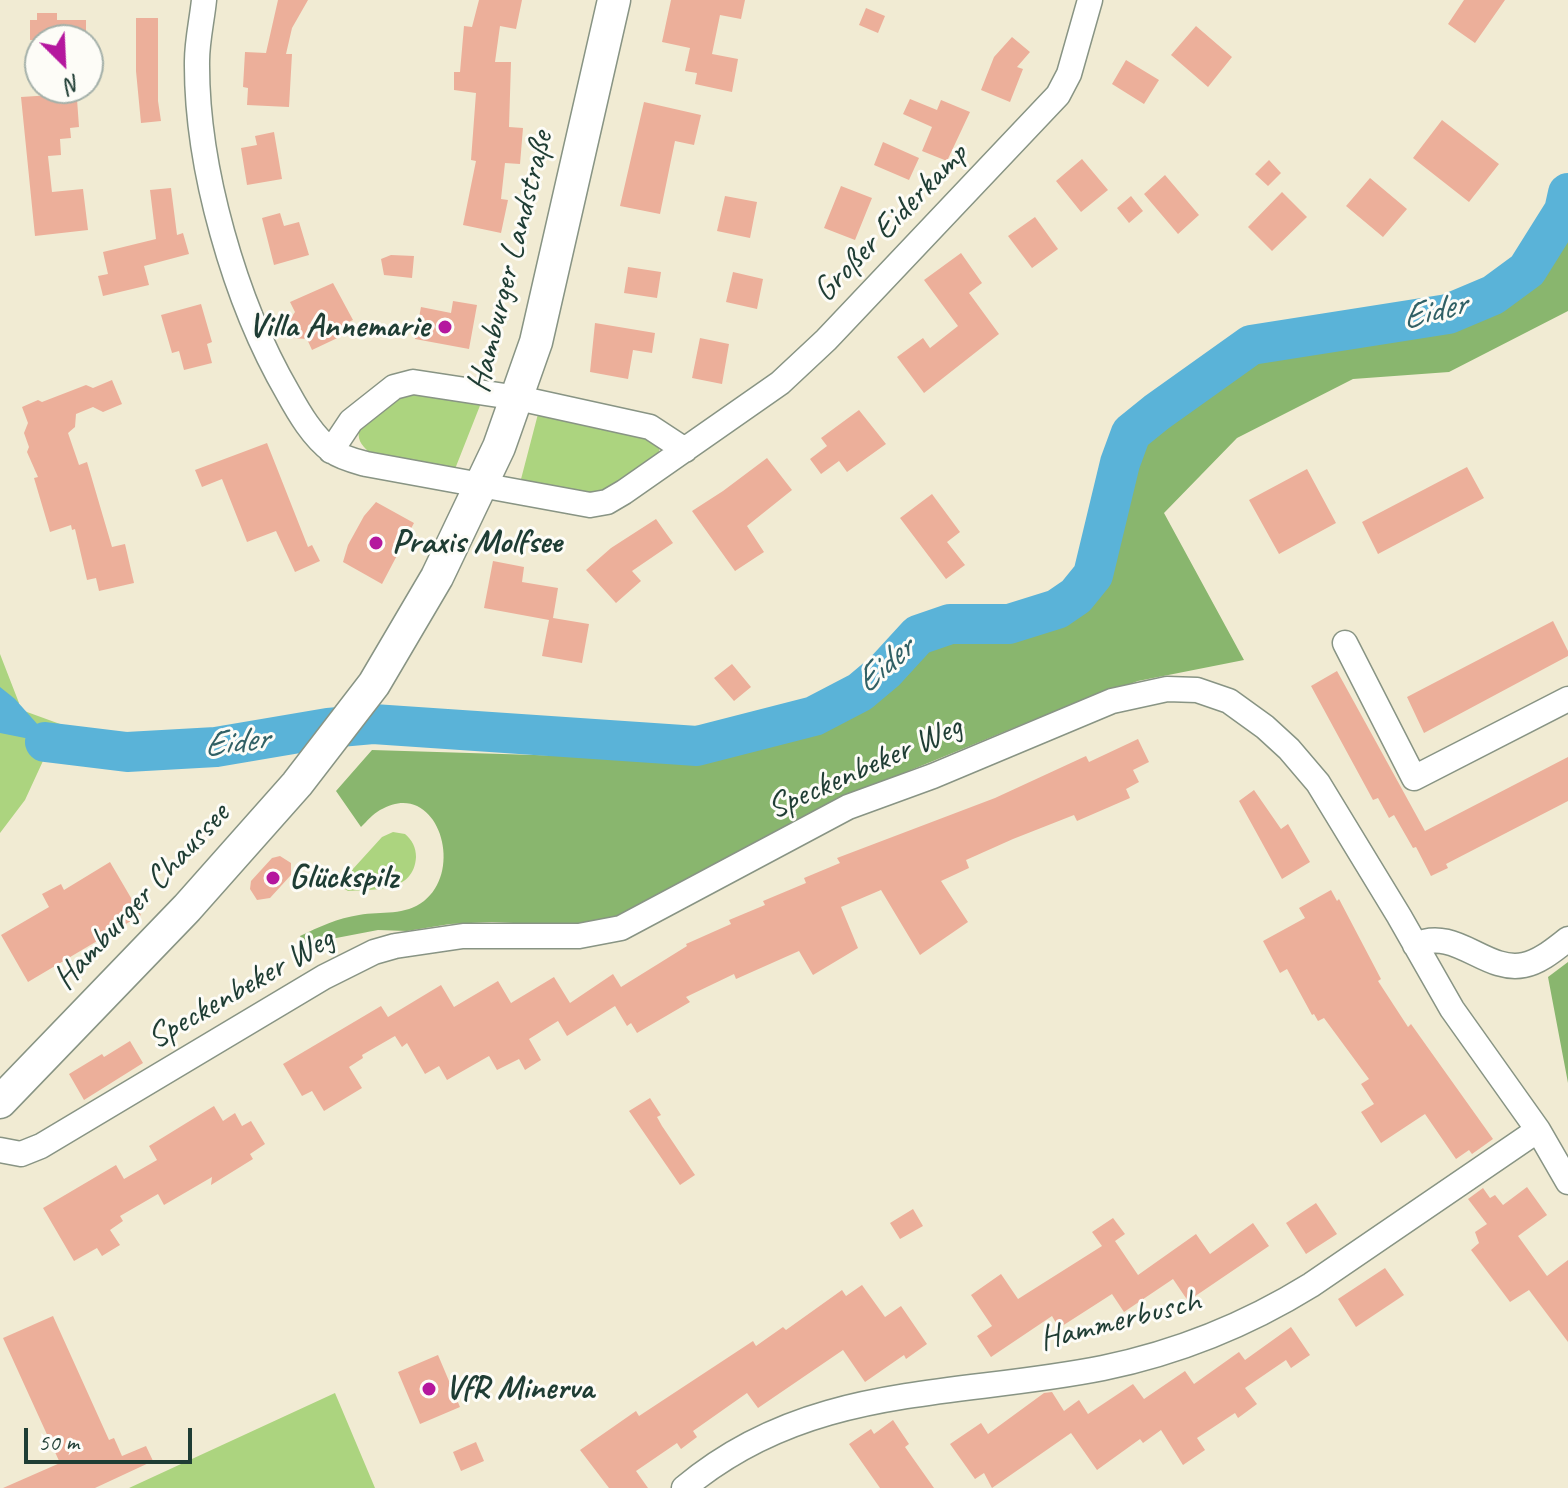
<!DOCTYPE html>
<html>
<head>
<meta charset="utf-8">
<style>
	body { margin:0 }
	#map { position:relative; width:1568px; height:1488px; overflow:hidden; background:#f1ebd3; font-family:Caveat,sans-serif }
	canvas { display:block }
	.north { position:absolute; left:24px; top:24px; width:80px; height:80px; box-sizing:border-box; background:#fdfcf7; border:2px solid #a4b0a9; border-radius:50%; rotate:156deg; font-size:22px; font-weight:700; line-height:32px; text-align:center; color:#1f3d34 }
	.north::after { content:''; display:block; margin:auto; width:28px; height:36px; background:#b5179e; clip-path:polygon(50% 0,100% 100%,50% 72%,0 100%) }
	.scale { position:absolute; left:24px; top:1428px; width:168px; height:36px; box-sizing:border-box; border:4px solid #1f3d34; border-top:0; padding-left:10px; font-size:24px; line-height:28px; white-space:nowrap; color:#1f3d34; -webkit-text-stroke:6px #fdfcf7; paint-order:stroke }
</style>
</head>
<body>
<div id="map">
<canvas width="1568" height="1488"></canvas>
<div class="north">N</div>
<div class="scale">50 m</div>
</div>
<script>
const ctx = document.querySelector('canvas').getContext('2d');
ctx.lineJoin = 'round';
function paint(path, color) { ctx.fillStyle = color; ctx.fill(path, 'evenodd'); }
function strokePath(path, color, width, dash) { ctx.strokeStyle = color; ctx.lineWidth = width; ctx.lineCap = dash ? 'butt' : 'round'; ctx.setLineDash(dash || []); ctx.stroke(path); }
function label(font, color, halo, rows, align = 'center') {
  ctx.font = font + ' Caveat,sans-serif'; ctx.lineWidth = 6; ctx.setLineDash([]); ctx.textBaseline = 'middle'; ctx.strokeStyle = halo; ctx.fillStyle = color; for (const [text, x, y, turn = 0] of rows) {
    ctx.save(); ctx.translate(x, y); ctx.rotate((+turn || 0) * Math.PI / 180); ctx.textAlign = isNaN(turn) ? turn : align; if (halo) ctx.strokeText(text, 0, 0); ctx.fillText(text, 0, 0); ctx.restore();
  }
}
paint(new Path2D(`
	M412 392 481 403 455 469 371 454C364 447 357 442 359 431 361 417 399 395 412 392Z
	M538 414 656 438 660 447 657 459 599 495 520 483Z
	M0 654 19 703 16 708 60 724 25 800 0 833Z
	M393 832 405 834C412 840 416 847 416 857 414 893 374 889 348 891L343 888 342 881 382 837Z
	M335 1393 375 1488H129Z`), '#acd47f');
paint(new Path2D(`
	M1568 229V311L1449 372 1353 379 1237 438 1164 513 1244 660 1138 681 1043 716 845 797 643 906 609 920 578 926 492 922 450 924 407 931 378 930 331 939 307 949 300 936C319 927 338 918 359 915 382 911 405 916 424 901 466 868 436 777 380 810 373 814 367 821 361 827L336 791 372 750 697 760 859 712 922 647 953 640H1013L1058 626 1085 604 1112 575 1135 455 1200 395 1254 362 1296 352 1444 331 1499 309 1535 283Z
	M1568 962V1083L1548 977Z`), '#89b66e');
paint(new Path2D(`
	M0 687 15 699 47 735 45 742 0 733Z`), '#5ab3d8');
strokePath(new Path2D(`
	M45 742 127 752 216 747 328 728 373 724 697 746 814 716 860 692 885 671 918 635 950 624H1009L1057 609 1076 596 1093 575 1120 463 1131 433 1157 412 1251 345 1448 314 1493 295 1527 270 1564 211 1568 193`), '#5ab3d8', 40);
paint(new Path2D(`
	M278 0H308L292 28 286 54H292L289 107 247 105 248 88 243 87 245 52 266 53Z
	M479 0H522L516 29 500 26 495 62H511L509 127 523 128 520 164 505 163 501 199 508 200 501 233 463 225 476 161 471 160 476 93 454 90V72H460L464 26 472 27Z
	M671 0H745L741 19 720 15 712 54 738 59 732 92 695 84 697 73 685 71 690 48 662 42Z
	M1464 0H1505L1475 43 1448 24Z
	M866 8 885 16 878 33 859 25Z
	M37 13H57V20H86V40H30V20H37Z
	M136 18H158V101L161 121 141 123 136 71Z
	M1196 26 1232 57 1208 87 1171 55Z
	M1012 37 1030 52 1017 67 1023 69 1010 102 981 90 994 57Z
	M1126 60 1159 80 1144 104 1112 84Z
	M68 94V99H77L79 127 70 128 71 138 60 139 61 155 48 156 52 192 83 189 88 230 35 236 21 97Z
	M910 99 937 110 941 100 970 112 947 161 922 151 932 127 903 114Z
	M644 102 701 115 694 145 675 141 660 214 620 206Z
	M1442 120 1499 164 1469 202 1413 158Z
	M274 132 282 179 247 185 241 148 257 145 255 136Z
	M883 142 919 158 909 180 874 165Z
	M1082 159 1108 190 1081 212 1056 181Z
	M1269 160 1281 173 1268 186 1255 174Z
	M1165 175 1199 215 1178 234 1144 194Z
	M1370 178 1407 209 1383 237 1346 206Z
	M841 186 872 198 855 240 824 228Z
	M171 188 177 235 183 233 189 254 144 266 149 285 103 296 98 276 108 274 103 252 156 239 150 190Z
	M1282 192 1307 217 1272 251 1248 227Z
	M725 196 757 202 750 238 717 231Z
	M1131 196 1143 211 1129 223 1117 208Z
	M280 213 284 226 299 222 309 255 274 265 262 218Z
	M1035 217 1058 249 1032 268 1008 236Z
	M961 253 982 283 969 293 999 334 924 393 897 357 923 338 930 348 958 326 924 280Z
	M391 255 414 256 412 278 384 275 381 259Z
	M628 267 661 272 657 298 624 293Z
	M733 272 763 279 757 309 726 302Z
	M333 283 353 320 344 324 348 333 312 350 307 339 293 338 287 324 295 312 290 302Z
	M453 301 477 305 469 349 415 339 421 307 451 313Z
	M201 304 212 342 207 344 212 363 184 370 179 351 172 353 161 315Z
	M595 323 655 333 652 353 633 350 628 379 590 372Z
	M700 338 729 344 722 384 692 378Z
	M112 380 122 404 103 412 93 407 76 414 75 427 68 433 79 465 87 462 112 547 125 544 134 583 99 591 96 578 87 580 75 529 72 530 71 525 50 532 34 478 38 477 27 452 29 447 24 433 28 423 22 407 38 400 42 402 86 385 93 388Z
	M859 410 886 444 847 472 839 461 821 474 810 459 827 446 821 438Z
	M267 443 308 547 312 545 320 561 295 572 276 531 247 542 222 479 202 487 195 470Z
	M767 458 792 490 747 526 764 552 735 571 692 511 723 491Z
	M1467 467 1484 498 1378 554 1362 522Z
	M1307 469 1336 523 1279 554 1249 500Z
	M932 494 960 532 947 542 965 565 946 579 900 518Z
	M376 502 414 523 382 584 343 562 348 545 364 516Z
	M656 519 673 543 632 571 641 581 616 603 586 570 611 548Z
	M493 561 524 567 522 582 558 588 553 618 589 624 582 663 542 656 549 620 484 608Z
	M1553 621 1568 651V656L1424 733 1407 697Z
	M732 664 751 687 734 701 714 678Z
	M1337 671 1425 831 1568 757V801L1446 864 1448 868 1431 876 1416 847 1413 848 1394 815 1389 818 1378 798 1373 800 1311 686Z
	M1138 739 1149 762 1133 770 1139 782 1126 789 1130 798 1077 821 1074 815 1013 839 966 860 969 868 941 881 968 922 920 955 881 890 841 907 858 948 813 975 799 951 736 979 734 974 686 997 690 1002 637 1033 631 1023 627 1026 615 1006 567 1036 558 1021 529 1039 541 1060 525 1070 519 1059 497 1070 489 1056 447 1080 439 1066 425 1074 407 1043 402 1047 395 1036 362 1055 363 1058 349 1067 362 1088 324 1111 312 1091 302 1096 283 1064 381 1006 388 1017 441 985 454 1007 498 981 511 1003 554 977 570 1003 613 974 621 987 687 946 686 944 731 924 729 920 765 905 763 901 806 883 804 878 840 863 837 858 995 798 1086 756 1089 762Z
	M1254 790 1281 829 1288 824 1310 862 1282 879 1239 801Z
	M280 856 291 863V875L270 898 257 900 250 889 251 881 272 858Z
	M110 862 141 915 28 982 1 935 49 907 42 894 61 884 64 890Z
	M1331 890 1337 901 1339 899 1381 979 1378 981 1408 1027 1411 1024 1493 1139 1472 1154 1469 1150 1456 1159 1425 1114 1381 1143 1361 1112 1374 1104 1361 1084 1369 1079 1324 1018 1318 1021 1314 1014 1312 1015 1287 969 1280 973 1263 941 1305 918 1299 908Z
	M130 1041 143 1063 84 1100 69 1074 102 1054 104 1057Z
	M650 1098 661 1115 657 1117 662 1126 695 1175 680 1185 629 1111Z
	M214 1106 223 1121 235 1113 242 1126 251 1121 265 1144 250 1154 253 1159 211 1185 212 1177 164 1205 158 1194 120 1216 123 1221 110 1230 120 1245 102 1256 97 1248 74 1261 43 1208 116 1165 124 1179 157 1160 149 1146Z
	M1527 1187 1547 1215 1518 1236 1547 1276 1568 1260V1342L1529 1290 1510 1302 1471 1250 1479 1243 1475 1232 1487 1224 1468 1199 1483 1188 1490 1198 1495 1195 1503 1205Z
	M1316 1203 1337 1234 1306 1254 1286 1223Z
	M913 1209 923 1226 900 1239 890 1223Z
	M1113 1218 1125 1234 1115 1241 1138 1275 1196 1234 1210 1254 1253 1223 1269 1246 1188 1301 1173 1279 1124 1312 1112 1294 1059 1328 1052 1316 991 1357 977 1336 992 1326 971 1295 1001 1274 1018 1299 1102 1246 1092 1232Z
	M1385 1268 1404 1295 1356 1327 1338 1299Z
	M862 1285 885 1317 901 1306 927 1344 906 1359 904 1355 865 1382 843 1350 758 1408 747 1393 693 1431 697 1437 681 1449 677 1443 636 1471 648 1488H609L580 1450 636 1411 639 1416 753 1341 756 1346 783 1327 786 1330 842 1290 846 1296Z
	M53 1316 109 1440 114 1438 122 1456 146 1446 153 1461 95 1488H3L60 1463 3 1338Z
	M1291 1327 1310 1355 1291 1368 1286 1360 1245 1388 1257 1404 1238 1418 1235 1413 1197 1438 1205 1450 1183 1465 1161 1430 1143 1443 1140 1439 1097 1470 1071 1433 992 1488 984 1473 975 1479 950 1444 981 1423 988 1434 1044 1393 1052 1392 1064 1411 1079 1400 1088 1414 1133 1384 1144 1399 1185 1371 1194 1384 1239 1352 1245 1360Z
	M438 1355 460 1407 420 1424 398 1372Z
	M893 1420 909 1444 905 1447 934 1488H880L849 1444 871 1429 874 1434Z
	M476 1442 484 1461 461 1471 453 1452Z`), '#ecaf9a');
const minor = new Path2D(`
	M204 0C202 20 197 41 197 61 196 167 235 302 288 393 299 413 313 437 332 451 342 458 355 461 366 464L590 505 607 502 624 492 780 383 826 340 1058 95 1069 74 1090 0
	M331 451 351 421 394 387 413 382 518 398 650 427 685 450
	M1345 643 1414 778 1568 699
	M1415 945C1456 926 1485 973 1524 965 1540 962 1555 949 1568 939
	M0 1150 21 1154 41 1146 324 977 374 952 395 946 463 936H579L621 928 848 807 933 776 1112 701 1167 689 1197 690 1229 701 1265 727 1289 749 1318 783 1399 916 1452 1009 1538 1130 1568 1182
	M684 1488C809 1383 953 1398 1103 1368 1176 1353 1248 1324 1311 1285L1538 1130`);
const major = new Path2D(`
	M0 1102 187 908 297 784 374 684 437 577 499 447 536 342 614 0`);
strokePath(minor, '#889484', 27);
strokePath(major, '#889484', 35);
strokePath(minor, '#fff', 24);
strokePath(major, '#fff', 32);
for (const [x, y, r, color] of [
	[445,327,8,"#b5179e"],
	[376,543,8,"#b5179e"],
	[273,878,8,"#b5179e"],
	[429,1389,8,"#b5179e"]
]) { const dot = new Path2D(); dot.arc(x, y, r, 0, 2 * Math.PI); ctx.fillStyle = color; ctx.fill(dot); strokePath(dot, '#fdfcf7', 3); }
label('34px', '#1f3d34', '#fdfcf7', [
	["Großer Eiderkamp",891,223,-46],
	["Hamburger Landstraße",511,262,-76],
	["Speckenbeker Weg",865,768,-24],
	["Hamburger Chaussee",142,897,-47],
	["Speckenbeker Weg",241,989,-30],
	["Hammerbusch",1120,1321,-14]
]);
label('bold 34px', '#1f3d34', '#fdfcf7', [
	["Villa Annemarie",429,327,"right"],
	["Praxis Molfsee",392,543],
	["Glückspilz",289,878],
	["VfR Minerva",445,1389]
], 'left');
label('italic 36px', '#316065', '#fdfcf7', [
	["Eider",1434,312,-14],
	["Eider",885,666,-41],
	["Eider",236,743,-7]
]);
</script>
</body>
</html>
